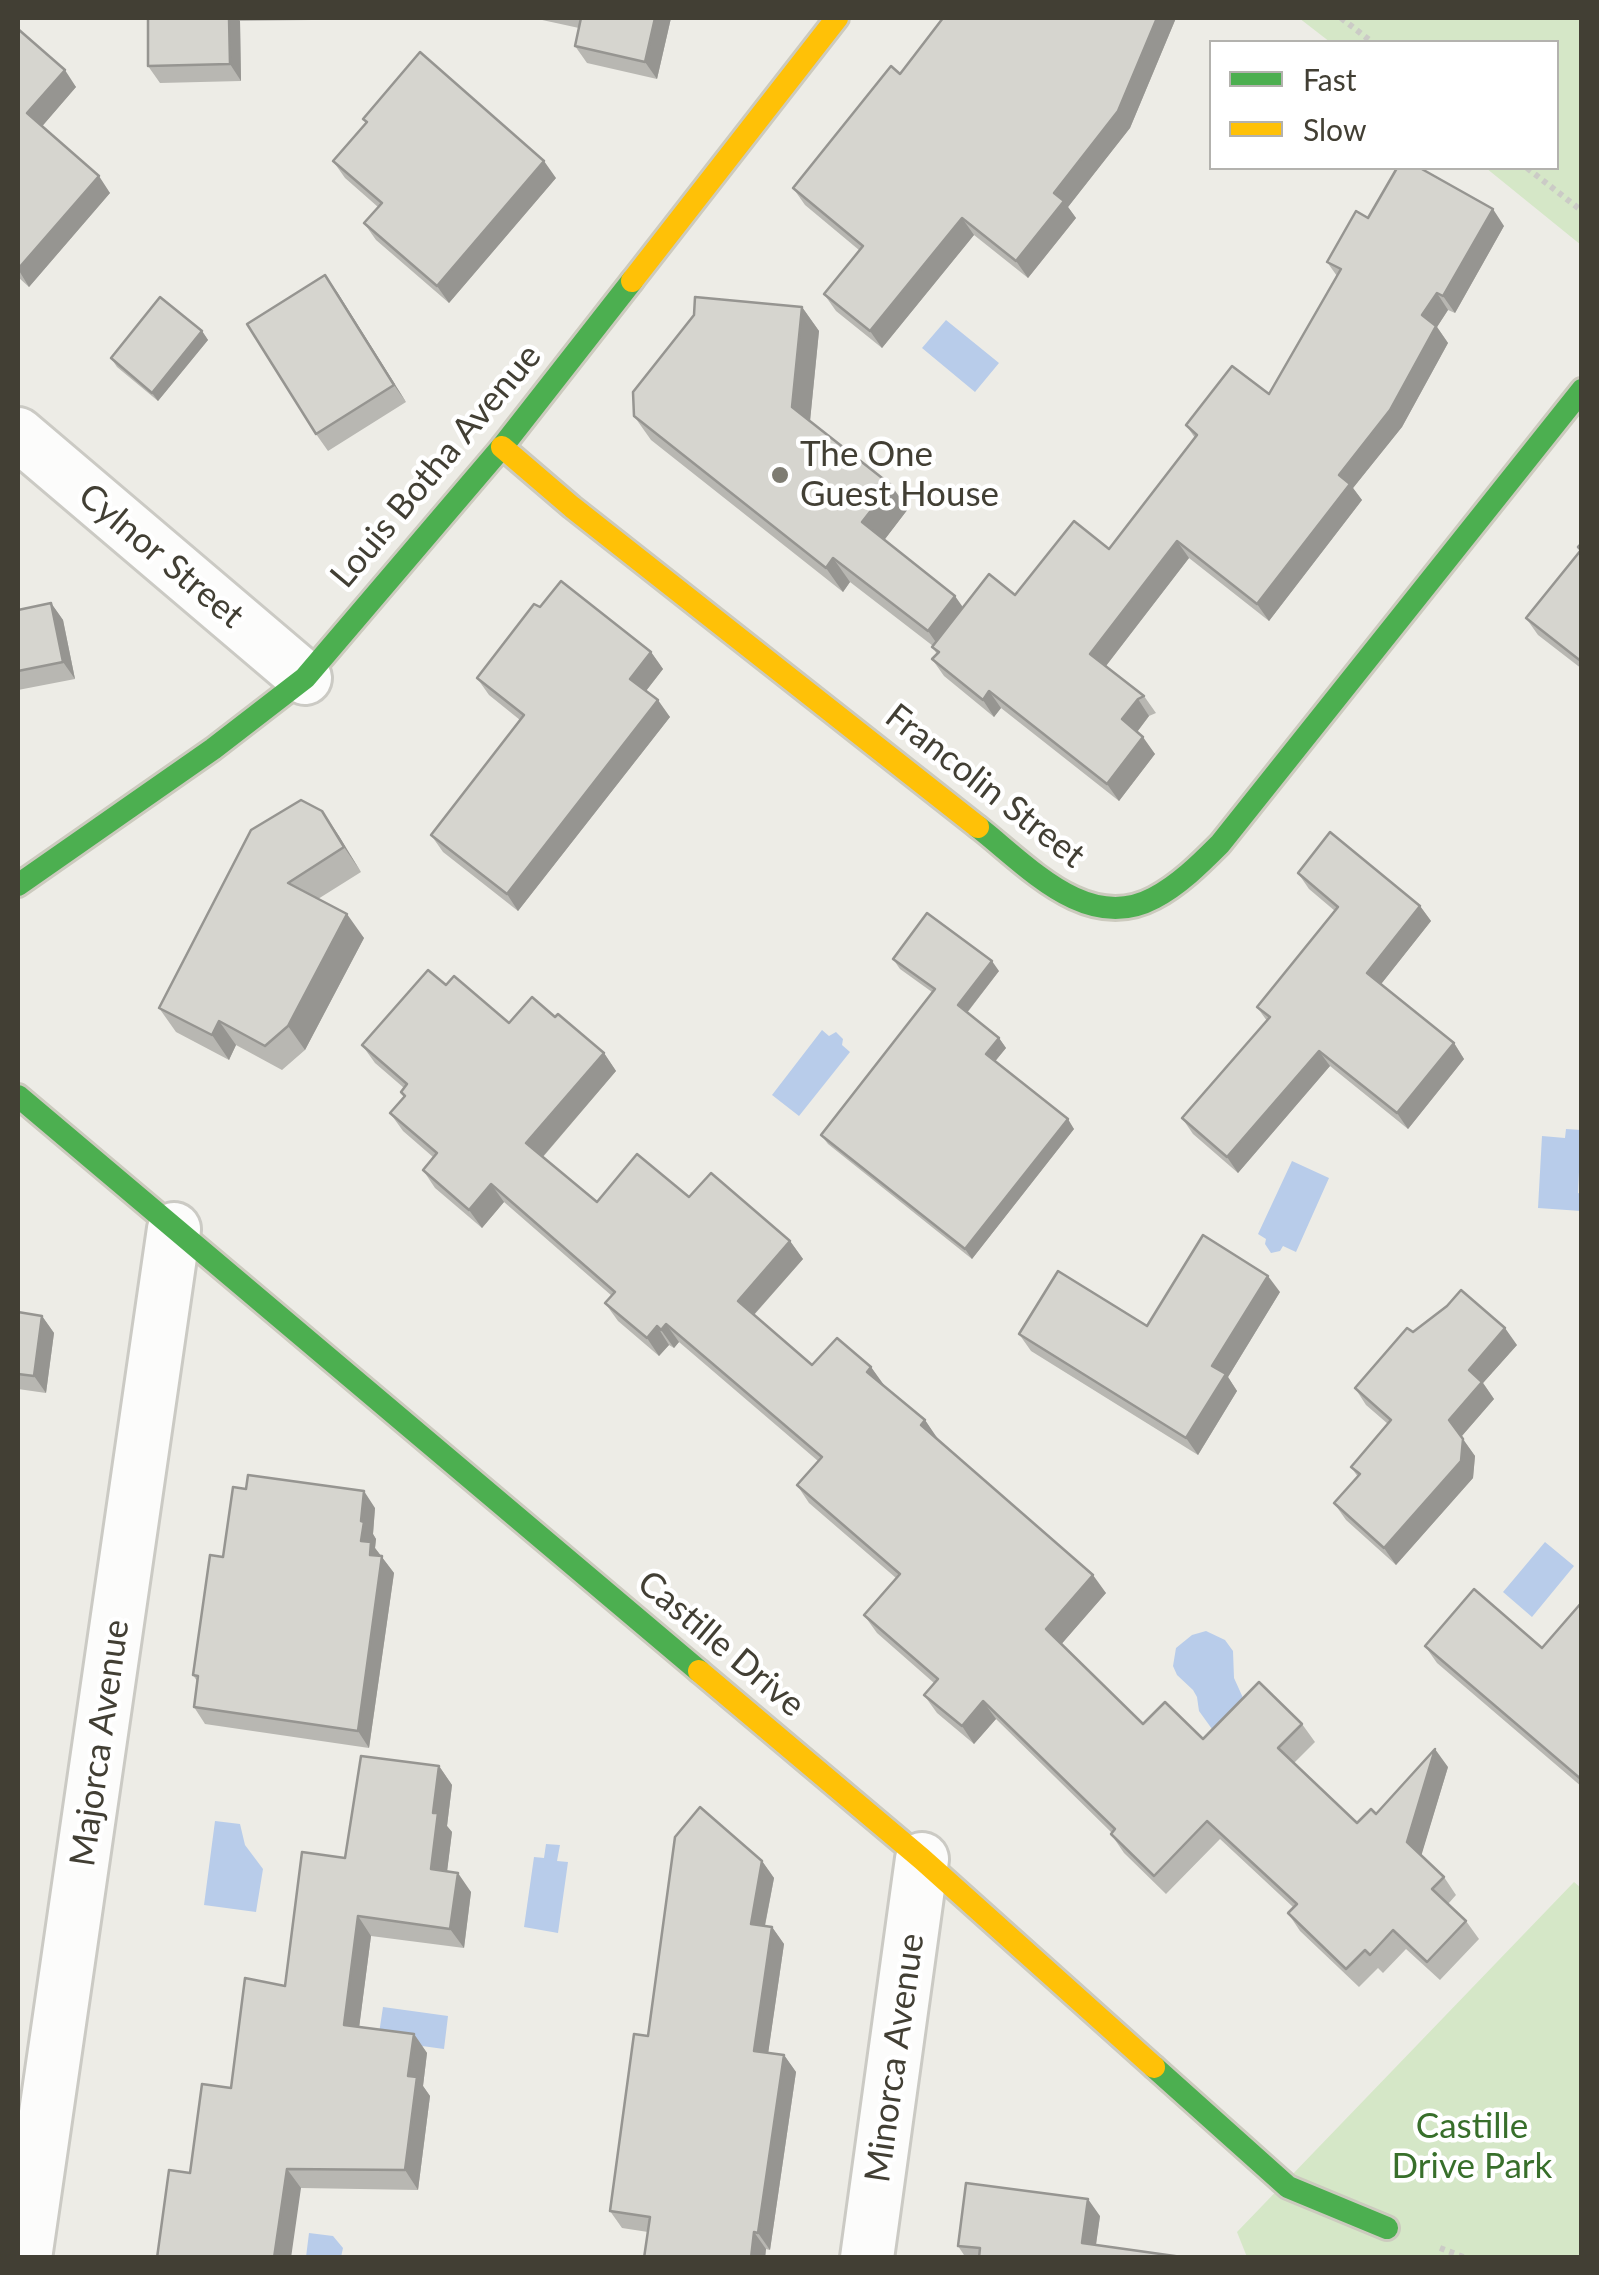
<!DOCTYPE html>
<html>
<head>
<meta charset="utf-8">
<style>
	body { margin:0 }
	#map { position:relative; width:1599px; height:2275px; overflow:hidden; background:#edece6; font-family:Lato,sans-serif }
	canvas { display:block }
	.frame { position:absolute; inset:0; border:20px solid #423f34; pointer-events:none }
	.legend { position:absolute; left:1209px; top:40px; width:350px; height:130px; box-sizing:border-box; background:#fff; border:2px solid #b3b2ae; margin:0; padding:12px 18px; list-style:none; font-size:30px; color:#423f34 }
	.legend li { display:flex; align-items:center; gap:20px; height:50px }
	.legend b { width:50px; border:2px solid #b3b2ae }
</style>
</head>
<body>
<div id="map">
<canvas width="1599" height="2275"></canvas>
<div class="frame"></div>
<ul class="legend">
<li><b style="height:12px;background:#4caf50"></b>Fast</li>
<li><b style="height:12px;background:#ffc107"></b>Slow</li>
</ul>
</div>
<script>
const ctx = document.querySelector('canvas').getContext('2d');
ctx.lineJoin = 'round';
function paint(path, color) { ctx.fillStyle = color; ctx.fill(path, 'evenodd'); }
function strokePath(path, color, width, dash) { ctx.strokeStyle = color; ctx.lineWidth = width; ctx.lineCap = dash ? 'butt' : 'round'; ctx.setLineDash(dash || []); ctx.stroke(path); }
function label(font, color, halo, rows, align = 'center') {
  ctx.font = font + ' Lato,sans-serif'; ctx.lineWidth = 9; ctx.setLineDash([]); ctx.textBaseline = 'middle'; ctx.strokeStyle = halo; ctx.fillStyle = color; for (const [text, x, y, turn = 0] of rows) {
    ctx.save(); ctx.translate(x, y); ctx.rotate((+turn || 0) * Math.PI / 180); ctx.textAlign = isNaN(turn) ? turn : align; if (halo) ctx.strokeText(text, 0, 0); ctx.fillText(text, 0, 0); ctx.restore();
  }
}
paint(new Path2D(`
	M1299 18H1581V245L1486 168H1556V42H1330Z
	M1574 1882 1581 1888V2257H1247L1237 2232Z`), '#d5e7c7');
paint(new Path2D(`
	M946 320 999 363 975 392 922 348Z
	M822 1030 829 1036 836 1032 843 1039 842 1045 850 1052 799 1116 772 1095Z
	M1566 1129 1581 1130 1578 1193 1581 1194V1211L1538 1208 1542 1136 1565 1138Z
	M1292 1161 1329 1178 1296 1252 1283 1246 1280 1251 1271 1253 1265 1244 1266 1239 1258 1234Z
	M1545 1542 1574 1566 1532 1617 1503 1592Z
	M1206 1631 1225 1640 1233 1651 1234 1678 1244 1700 1219 1729H1212L1199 1711 1197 1697 1193 1690 1177 1675 1173 1666 1176 1648 1192 1635Z
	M215 1821 240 1824 245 1845 263 1869 256 1912 204 1905Z
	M546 1844 560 1845 557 1861 568 1862 558 1933 524 1927 534 1857 544 1858Z
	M383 2007 448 2016 444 2049 378 2040Z
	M309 2233 333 2236 343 2248 341 2257H306Z`), '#b8ccea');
const street = new Path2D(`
	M18 434 305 678
	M25 2258 174 1229
	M867 2258 922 1859`);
const fast = new Path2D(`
	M978 827C1027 865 1087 934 1154 898 1179 885 1200 864 1220 844L1582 390
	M18 885 213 749 305 678 502 447 632 281
	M18 1096 699 1671
	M1154 2067 1288 2187 1387 2228`);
const slow = new Path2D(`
	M632 281 837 18
	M502 447 572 507 978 827
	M699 1671 922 1859 1154 2067`);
strokePath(street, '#cbcac4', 58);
strokePath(fast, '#cccabe', 28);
strokePath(slow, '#cccabe', 28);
strokePath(new Path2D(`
	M1341 18 1372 42
	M1527 168 1582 211
	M1440 2248 1466 2258`), '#cbcbc6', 6, [5, 5]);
strokePath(street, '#fcfcfb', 52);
strokePath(fast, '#4caf50', 22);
strokePath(slow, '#ffc107', 22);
paint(new Path2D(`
	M148 18H312V20L240 21 241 81 160 83 148 66Z
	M533 18H671L657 79 587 63 575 46 579 28Z
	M943 18H1176L1130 128 1068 207 1076 218 1028 278 974 235 882 348 836 311 824 294 859 250 805 205 793 188 900 74Z
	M18 29 76 87 42 126 110 193 29 287 18 277Z
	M363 119 556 178 449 303 376 240 364 223 378 207 345 178 333 161 366 123Z
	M1368 218 1504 226 1455 313 1448 310 1437 327 1448 343 1402 427 1353 488 1362 500 1269 621 1189 558 1106 666 1144 696 1156 713 1149 716 1137 732 1155 754 1119 801 1001 708 994 717 944 676 932 659 937 654 932 647 933 646 850 582 843 592 651 440 634 416 802 307 819 331 810 421 908 509 884 540 963 608 1015 595 1109 549 1195 438 1186 425 1269 394 1337 276 1327 262Z
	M337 292 406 402 328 451 316 434Z
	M202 331 208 340 158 401 117 367 111 358Z
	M1582 543V669L1538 635 1526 618 1581 551 1578 547Z
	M51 603 63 620 75 679 18 690V610Z
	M651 652 663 669 646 691 670 717 518 911 443 852 431 835 520 720 489 695 477 678Z
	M322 811 361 872 318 899 364 938 305 1050 282 1070 236 1045 229 1060 176 1032 159 1008Z
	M1298 873 1420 906 1431 921 1381 984 1454 1043 1464 1059 1408 1129 1330 1066 1238 1173 1193 1134 1182 1118 1267 1021 1257 1007 1335 911 1309 889Z
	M893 959 999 971 967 1013 999 1038 1006 1048 995 1061 1074 1129 972 1259 828 1144 821 1135 932 992 900 969Z
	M446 985 509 1023 555 1017 604 1053 616 1071 543 1157 597 1202 689 1197 790 1241 803 1259 754 1315 812 1365 871 1367 883 1385 925 1420 937 1439 1106 1593 1061 1644 1143 1724 1203 1739 1302 1724 1315 1742 1294 1763 1357 1823 1376 1814 1448 1767 1421 1855 1444 1877 1456 1895 1448 1904 1466 1921 1479 1939 1440 1980 1406 1949 1383 1973 1378 1968 1359 1987 1300 1931 1288 1913 1293 1907 1220 1839 1166 1894 1124 1853 1111 1834 1112 1833 996 1719 974 1744 937 1713 924 1695 934 1683 877 1633 864 1615 896 1578 809 1503 797 1485 818 1461 679 1342 674 1348 669 1345 659 1356 618 1321 605 1303 612 1296 504 1202 482 1228 435 1188 423 1170 433 1157 403 1131 390 1113 404 1097 401 1092 404 1088 375 1063 362 1045Z
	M1280 1292 1228 1377 1237 1391 1198 1455 1031 1351 1019 1334 1147 1326Z
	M18 1312 42 1316 54 1333 46 1393 18 1389Z
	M1413 1332 1517 1345 1483 1383 1494 1399 1461 1437 1475 1456 1473 1478 1396 1565 1346 1520 1334 1503 1358 1477 1351 1467 1388 1424 1366 1405 1355 1388Z
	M375 1508 373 1534 376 1539 375 1548 394 1573 369 1748 205 1724 194 1707 197 1681 193 1675 223 1557Z
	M1582 1602V1787L1437 1663 1425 1646 1542 1648Z
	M439 1766 452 1785 447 1826 452 1832 447 1871 471 1892 464 1948 371 1936 359 2027 414 2034 427 2053 423 2086 430 2096 418 2190 301 2188 190 2173 231 2088 285 1986 345 1858Z
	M762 1861 774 1878 765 1926 772 1927 784 1944 768 2053 784 2055 796 2072 770 2250 766 2249 765 2258H644L648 2232 622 2228 610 2211 648 2036Z
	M1100 2216 1096 2245 1189 2258H966L958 2246Z`), '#b8b7b2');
paint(new Path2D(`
	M229 18H238L240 21 241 81 230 64Z
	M655 18H671L657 79 645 62Z
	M1157 18H1176L1130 128 1068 207 1076 218 1028 278 1016 261Z
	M65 70 76 87 39 130 27 113Z
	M544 161 556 178 449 303 437 286Z
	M99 176 110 193 29 287 18 269Z
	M1493 209 1504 226 1455 313 1443 296Z
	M962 218 974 235 882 348 870 331Z
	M325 275 337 292 406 402 394 385Z
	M1437 293 1448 310 1437 327 1448 343 1402 427 1353 488 1362 500 1269 621 1257 604 1339 475 1422 315Z
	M802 307 819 331 809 431 792 407Z
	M202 331 208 340 158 401 152 393Z
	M891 485 908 509 879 547 862 522Z
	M1177 541 1189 558 1102 671 1090 654Z
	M833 558 850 582 843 592 826 568Z
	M955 596 972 620 945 655 928 631Z
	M51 603 63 620 75 679 63 662Z
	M651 652 663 669 642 696 630 679Z
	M989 691 1001 708 994 717 983 700Z
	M1138 699 1149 716 1134 736 1122 719Z
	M658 700 670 717 518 911 507 894Z
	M1143 737 1155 754 1119 801 1107 784Z
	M322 811 339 836 361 872 344 847Z
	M1420 906 1431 921 1378 988 1367 973Z
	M347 914 364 938 305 1050 288 1026Z
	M992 961 999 971 965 1015 958 1005Z
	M219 1021 236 1045 229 1060 212 1035Z
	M999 1038 1006 1048 993 1064 986 1054Z
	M1454 1043 1464 1059 1408 1129 1397 1113Z
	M1319 1051 1330 1066 1238 1173 1227 1157Z
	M604 1053 616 1071 539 1161 526 1143Z
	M1068 1119 1074 1129 972 1259 965 1249Z
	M491 1184 504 1202 482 1228 469 1210Z
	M790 1241 803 1259 750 1319 738 1301Z
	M1268 1276 1280 1292 1228 1377 1237 1391 1198 1455 1186 1438 1212 1366Z
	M42 1316 54 1333 46 1393 34 1376Z
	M666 1324 679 1342 674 1348 661 1330Z
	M657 1326 669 1345 659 1356 647 1338Z
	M1505 1328 1517 1345 1483 1383 1494 1399 1461 1437 1449 1420 1469 1370Z
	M871 1367 884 1385 880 1390 867 1372Z
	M925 1420 938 1439 934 1444 921 1425Z
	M1463 1439 1475 1456 1473 1478 1396 1565 1384 1548Z
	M364 1491 375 1508 373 1534 376 1539 375 1548 394 1573 369 1748 358 1731 361 1521Z
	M1093 1575 1106 1593 1059 1647 1046 1629Z
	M983 1701 996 1719 974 1744 962 1726Z
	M1435 1749 1448 1767 1420 1860 1407 1842Z
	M439 1766 452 1785 447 1826 452 1832 445 1888 431 1869 433 1813Z
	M762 1861 774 1878 762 1940 751 1924Z
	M458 1873 471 1892 464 1948 450 1929Z
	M358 1916 371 1936 357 2044 344 2025Z
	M772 1927 784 1944 766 2068 754 2051Z
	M414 2034 427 2053 423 2086 430 2096 418 2190 405 2170 408 2076Z
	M784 2055 796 2072 770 2250 758 2233Z
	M287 2169 301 2188 291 2258H274Z
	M1088 2199 1100 2216 1094 2258 1082 2243Z
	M754 2232 766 2249 765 2258H751Z`), '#969591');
const building = new Path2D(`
	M148 18H229L230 64 148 66Z
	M581 18H655L645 62 575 46Z
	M943 18H1157L1118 111 1054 193 1064 201 1016 261 962 218 870 331 824 294 863 246 793 188 891 66 900 74Z
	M18 29 65 70 27 113 99 176 18 269Z
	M420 52 544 161 437 286 364 223 382 203 333 161 367 122 363 119Z
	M1397 168H1420L1493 209 1443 296 1437 293 1422 315 1436 326 1390 410 1339 475 1350 484 1257 604 1177 541 1090 654 1144 696 1138 699 1122 719 1143 737 1107 784 989 691 983 700 932 659 939 652 932 647 989 574 1015 595 1074 521 1109 549 1197 435 1186 425 1232 366 1269 394 1341 269 1327 262 1356 211 1368 218Z
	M325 275 394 385 316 434 247 324Z
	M160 297 202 331 152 393 111 358Z
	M695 297 802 307 792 407 891 485 862 522 955 596 928 631 833 558 826 568 634 416 633 392 694 315Z
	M1582 543V662L1526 618 1581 550 1578 547Z
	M561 581 651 652 630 679 658 700 507 894 431 835 524 715 477 678 534 604 540 607Z
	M51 603 63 662 18 671V610Z
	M301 800 322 811 344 847 288 883 347 914 288 1026 265 1046 219 1021 212 1035 159 1008 251 830Z
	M1330 832 1420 906 1367 973 1454 1043 1397 1113 1319 1051 1227 1157 1182 1118 1270 1017 1257 1007 1338 907 1298 873Z
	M927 913 992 961 958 1005 999 1038 986 1054 1068 1119 965 1249 821 1135 935 989 893 959Z
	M428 970 446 985 454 976 509 1023 532 997 555 1017 558 1014 604 1053 526 1143 597 1202 637 1154 689 1197 711 1173 790 1241 738 1301 812 1365 837 1338 871 1367 867 1372 925 1420 921 1425 1093 1575 1046 1629 1143 1724 1165 1702 1203 1739 1259 1682 1302 1724 1278 1748 1357 1823 1371 1809 1376 1814 1435 1749 1407 1842 1444 1877 1432 1889 1466 1921 1427 1962 1393 1930 1370 1955 1365 1950 1346 1969 1288 1913 1297 1904 1207 1821 1154 1876 1111 1834 1115 1829 983 1701 962 1726 924 1695 938 1679 864 1615 900 1574 797 1485 822 1457 666 1324 661 1330 657 1326 647 1338 605 1303 615 1292 491 1184 469 1210 423 1170 437 1153 390 1113 405 1096 401 1092 407 1084 362 1045Z
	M1203 1235 1268 1276 1212 1366 1226 1374 1186 1438 1019 1334 1058 1271 1147 1326Z
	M1461 1290 1505 1328 1469 1370 1482 1382 1449 1420 1463 1439 1461 1461 1384 1548 1334 1503 1360 1474 1351 1467 1391 1420 1355 1388 1407 1328 1413 1332 1447 1306Z
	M18 1312 42 1316 34 1376 18 1374Z
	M248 1475 364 1491 361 1521 364 1522 361 1541 371 1542 370 1555 382 1556 358 1731 194 1707 198 1676 193 1675 210 1555 223 1557 233 1487 246 1489Z
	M1474 1589 1542 1648 1582 1602V1780L1425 1646Z
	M361 1756 439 1766 433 1813H438L431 1869 458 1873 450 1929 358 1916 344 2025 414 2034 408 2076 417 2077 405 2170 287 2169 274 2258H157L169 2170 190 2173 202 2084 231 2088 245 1978 285 1986 302 1852 345 1858Z
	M700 1807 762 1861 751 1924 772 1927 754 2051 784 2055 758 2233 754 2232 751 2258H644L650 2217 610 2211 634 2034 648 2036 675 1837Z
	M966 2183 1088 2199 1082 2243 1189 2258H979L980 2248 958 2246Z`);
paint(building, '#d6d5cf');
strokePath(building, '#969591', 2.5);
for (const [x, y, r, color] of [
	[780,475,10,"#7e7c72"]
]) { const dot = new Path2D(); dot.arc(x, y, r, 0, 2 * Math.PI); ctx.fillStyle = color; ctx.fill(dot); strokePath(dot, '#fff', 4); }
label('35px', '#423f34', '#fff', [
	["The One",800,455],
	["Guest House",800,495]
], 'left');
label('35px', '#423f34', '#fff', [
	["Louis Botha Avenue",436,466,-50],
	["Cylnor Street",161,556,40],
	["Francolin Street",985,786,38],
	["Castille Drive",721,1644,40],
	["Majorca Avenue",100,1743,-82],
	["Minorca Avenue",895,2058,-82]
]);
label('35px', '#386f2b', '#fff', [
	["Castille",1472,2127],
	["Drive Park",1472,2167]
]);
</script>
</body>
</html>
